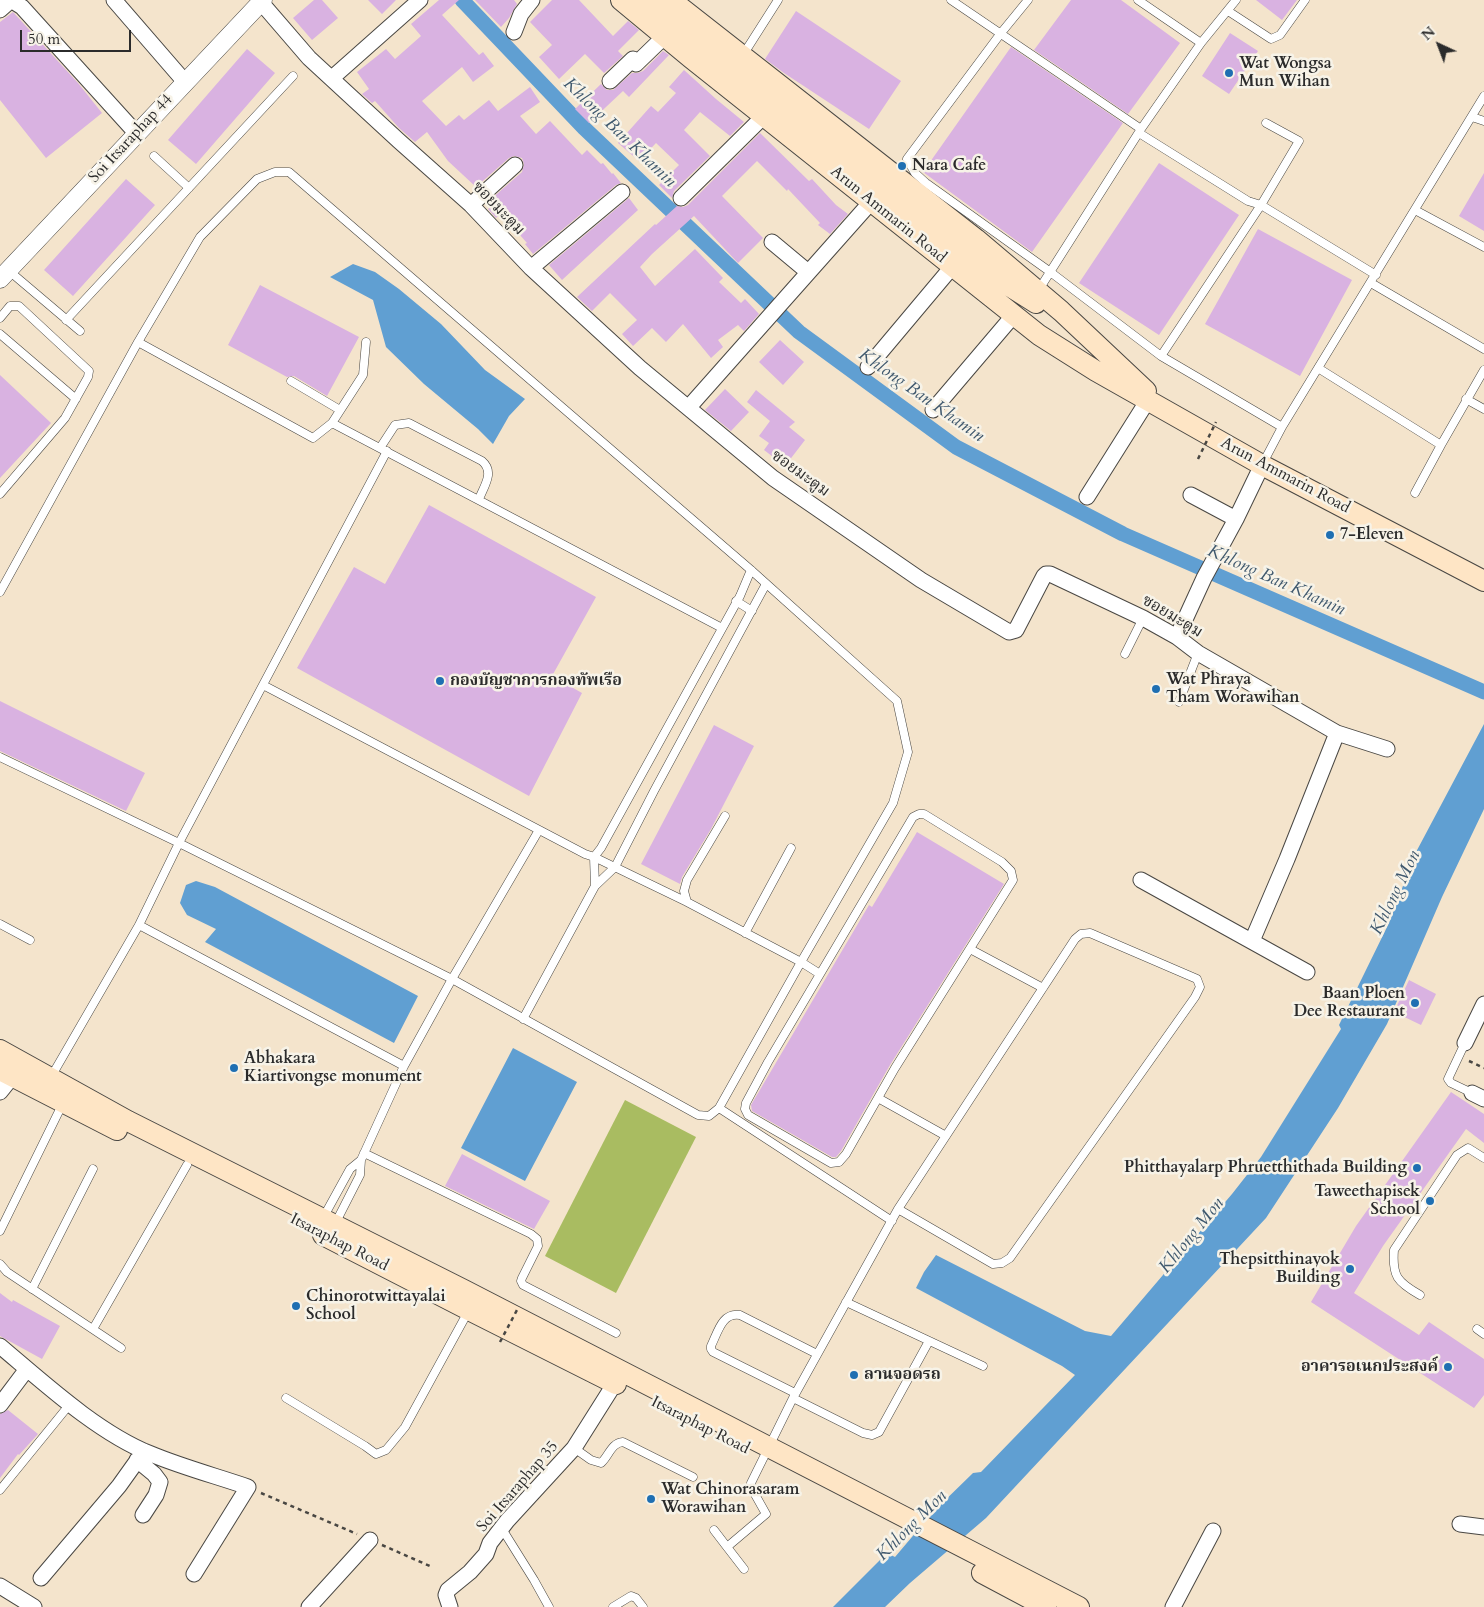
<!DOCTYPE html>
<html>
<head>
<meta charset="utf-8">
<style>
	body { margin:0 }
	#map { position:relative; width:1484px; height:1607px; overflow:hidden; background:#f4e4cc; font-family:Cardo,serif }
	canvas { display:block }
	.north { position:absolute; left:1414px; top:20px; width:50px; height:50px; -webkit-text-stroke:4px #f7f3e8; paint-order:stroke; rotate:317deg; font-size:14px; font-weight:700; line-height:20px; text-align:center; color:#2b2b2b }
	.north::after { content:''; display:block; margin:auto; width:18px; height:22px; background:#2b2b2b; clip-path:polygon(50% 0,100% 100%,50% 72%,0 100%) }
	.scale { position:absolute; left:20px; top:30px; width:111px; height:22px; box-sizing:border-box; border:2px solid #2b2b2b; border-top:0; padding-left:6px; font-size:15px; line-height:18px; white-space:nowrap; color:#2b2b2b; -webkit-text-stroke:4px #f7f3e8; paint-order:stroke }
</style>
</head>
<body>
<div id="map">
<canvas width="1484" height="1607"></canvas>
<div class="north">N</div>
<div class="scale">50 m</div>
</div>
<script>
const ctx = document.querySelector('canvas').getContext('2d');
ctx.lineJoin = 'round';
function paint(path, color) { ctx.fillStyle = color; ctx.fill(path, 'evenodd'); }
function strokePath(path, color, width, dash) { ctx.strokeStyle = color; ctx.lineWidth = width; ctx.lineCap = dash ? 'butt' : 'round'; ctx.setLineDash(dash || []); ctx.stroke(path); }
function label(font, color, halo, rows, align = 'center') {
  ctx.font = font + ' Cardo,"Noto Serif Thai",serif'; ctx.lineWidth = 5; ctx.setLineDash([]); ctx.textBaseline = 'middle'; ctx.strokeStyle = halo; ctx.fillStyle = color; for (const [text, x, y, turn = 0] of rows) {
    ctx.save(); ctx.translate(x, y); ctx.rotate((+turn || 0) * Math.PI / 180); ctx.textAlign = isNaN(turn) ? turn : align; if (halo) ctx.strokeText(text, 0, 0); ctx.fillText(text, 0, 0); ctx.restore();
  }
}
paint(new Path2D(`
	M625 1100 696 1137 616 1293 545 1256Z`), '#a9bc61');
paint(new Path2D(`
	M353 264 375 272 399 289 441 324 485 370 525 399 509 416 493 444 478 429 424 384 386 347 373 300 330 277Z
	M1484 724V809L1442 897 1387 1024 1338 1108 1266 1218 986 1518 910 1583 885 1607H833L887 1553 895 1557 934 1511 973 1473 981 1472 1075 1375 1062 1366 916 1288 924 1272 936 1255 1085 1331 1111 1336 1232 1194 1261 1157 1341 1029 1339 1025 1389 923 1415 854Z
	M196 881 215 887 418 996 394 1043 205 942 216 929 187 915 180 903 186 885Z
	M513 1048 577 1082 525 1181 461 1148Z`), '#609fd2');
strokePath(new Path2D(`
	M462 0 584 128 799 332 956 447 1123 534 1484 692`), '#609fd2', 15);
paint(new Path2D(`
	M314 0H322L338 18 312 40 293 18Z
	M368 0H396L382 14Z
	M439 0H459L442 15 479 55 483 52 494 66 473 82 462 67 422 101 446 126 459 115 464 120 489 100 498 111 530 87 540 102 520 116 536 134 550 121 582 155 587 150 601 164 603 163 612 174 613 173 621 183 616 185 533 254 525 244 527 243 510 224 509 226 498 216 496 218 488 209 494 203 490 200 522 172 524 164 522 158 514 156 509 158 476 187 448 161 427 132 415 142 399 128 375 101 372 103 362 94 369 89 357 72 386 49 395 59 421 36 411 24Z
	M475 0H514L517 4 509 18 501 27Z
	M552 0H579L613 36 628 21 639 30 618 51 623 56 604 73 585 54 559 79 539 57 552 45 530 22Z
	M1071 0H1121L1180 43 1128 114 1034 50Z
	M1256 0H1297L1282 20Z
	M796 11 901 81 869 129 784 73 765 59Z
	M13 12 78 83 102 113 46 158 0 100V22Z
	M1230 33 1258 51 1229 94 1202 76Z
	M1011 47 1123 123 1032 252 923 172Z
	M247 49 275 73 196 164 168 140Z
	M663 51 669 55 629 97 623 91 589 123 575 109 601 84 607 90H613L632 73H638L643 71Z
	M684 70 716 99 744 122 730 136 700 112 684 130 710 156 674 191 672 198 659 185 679 165 656 143 639 161 618 143 651 106 658 112 676 93 669 87Z
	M760 133 809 181 812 179 836 205 848 214 830 234 818 225 820 223 788 189 787 191 757 161 722 196 763 238 738 263 694 216 652 254 640 267 655 286 695 249 723 278 719 282 741 303 745 299 759 314 744 331 738 325 718 340 723 347 711 358 683 324 666 342 652 328 633 346 622 334 637 320 610 293 592 311 577 297 655 224 656 225 677 206 683 207 688 205Z
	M1159 163 1239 215 1159 335 1079 283Z
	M1484 173V231L1459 216Z
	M126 179 155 205 73 296 44 270Z
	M629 198 638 210 562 280 549 265Z
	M1258 229 1352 280 1300 376 1205 324Z
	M260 285 359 337 327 396 294 376 287 377 228 345Z
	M780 340 804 362 783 385 759 362Z
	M0 375 51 423 0 478Z
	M725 389 749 412 731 431 705 410Z
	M756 390 795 422 789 427 805 440 785 466 764 450 769 443 759 436 770 421 747 402Z
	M429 505 596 597 552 676 582 693 529 796 297 668 354 567 385 584Z
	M0 701 145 773 126 811 0 751Z
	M714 725 754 746 711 829 682 877 680 884 641 864Z
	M917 832 1004 884 890 1065 841 1151 836 1157H832L752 1111 751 1105 869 905 872 907Z
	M1409 980 1436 994 1421 1025 1394 1012Z
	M1451 1092 1484 1114V1143L1466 1129 1383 1246 1354 1293 1419 1335 1429 1322 1484 1359V1395L1474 1408 1311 1302 1356 1226Z
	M462 1154 550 1201 534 1229 445 1186Z
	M0 1293 12 1302 13 1300 60 1326 42 1359 0 1336Z
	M8 1410 38 1434 19 1455 18 1454 0 1478V1414Z`), '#d9b2e1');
const service = new Path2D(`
	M951 0 1141 129
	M1028 0 1001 33 907 159 915 173 926 183 1049 271 1161 356 1282 427
	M1138 0 1201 43
	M1228 11 1271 39 1280 35 1305 0
	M743 55 778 0
	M1472 117 1484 121
	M1139 133 1248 201 1261 205 1376 275
	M154 156 189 188
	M1415 210 1484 247
	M8 270 80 331
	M1371 283 1484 349
	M1038 291 1141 129 1201 43 1236 0
	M0 318 10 306H19L89 371 88 377 65 418 0 494
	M66 320 293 76
	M0 334 76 399
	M138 342 313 438 332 423
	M366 342 363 375 332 423 722 628
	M1161 356 1261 205 1299 141 1266 123
	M1318 368 1441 445
	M291 381 340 410
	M1466 399 1484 409
	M380 448 395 425 409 423 482 461C495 472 484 486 479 499
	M1262 465 1282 427 1484 96
	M1415 493 1441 445 1484 370
	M0 592 138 342 200 237 257 179 275 172H289L751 570 897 701 908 752 893 803 801 962 719 1108 709 1116 698 1115 452 979 179 843 0 757
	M736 601 752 611
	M1125 654 1143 618
	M263 685 585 854 594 857 687 902
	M1179 702 1198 653
	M919 814H924L1002 862 1011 871 1013 880 895 1068 846 1154 839 1162 831 1163 748 1115 745 1109 746 1103 768 1062 913 817Z
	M725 816 687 880 684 891 687 902 801 962 820 974
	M595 886 594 857 601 848 740 596 751 570
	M0 924 30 940
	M139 925 404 1066
	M745 933 791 848
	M970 949 1043 988
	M523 1019 595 886 615 867 654 791 766 584
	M1465 1043 1448 1079 1451 1083 1472 1093
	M51 1077 139 925 179 843 387 451
	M878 1098 946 1136
	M719 1108 892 1221
	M364 1153 531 1234 537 1239 538 1246 522 1278 521 1281 523 1285 616 1333
	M323 1218 350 1169 361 1160
	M335 1224 360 1175 361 1160 404 1066 452 979 539 830
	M0 1231 63 1103
	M0 1264 7 1272 121 1348
	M32 1289 93 1169
	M1420 1295C1397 1282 1392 1276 1394 1250L1457 1155 1468 1148 1484 1158
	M846 1302 983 1366
	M93 1329 187 1165
	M1477 1329 1484 1334
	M795 1393 713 1352 711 1349V1346C718 1332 722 1312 740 1315L817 1354
	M286 1398 365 1446 376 1454 386 1450 405 1427 469 1310
	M793 1398 863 1433 872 1435 879 1432 929 1341
	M574 1448 591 1460 601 1463C609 1456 611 1443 623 1442L693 1477
	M0 1490 70 1404
	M504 1527V1532L534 1580 549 1607
	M714 1530 727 1547 766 1514 752 1489 751 1483 793 1398 898 1209 1075 939 1081 934 1090 933 1197 979 1200 987 1195 997 1010 1258 1002 1263 993 1264 898 1209
	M727 1547 744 1569
	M613 1607 631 1596 636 1598 643 1607`);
const minor = new Path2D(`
	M114 0 185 82
	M259 0 309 58 399 141 471 205 531 268 640 368 773 478 921 580 1009 632 1016 630 1044 576 1046 574H1050L1143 618 1177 637 1198 653 1337 733 1387 749
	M0 10 9 2H14L22 7 137 134
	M514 32 521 14 532 0
	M332 78 420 0
	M610 81 633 59 636 64 665 36
	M681 198 764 116
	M471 205 515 165
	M772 242 808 272
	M531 268 622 192
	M868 367 952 267
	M689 407 871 202
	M933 410 1013 316
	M1191 495 1236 519
	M1087 497 1148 400
	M1177 637 1204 578 1236 519 1262 465
	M1141 880 1307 972
	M1252 941 1287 859 1337 733
	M1465 1043 1484 1004
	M0 1092 12 1077
	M1472 1093 1484 1099
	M0 1346C44 1383 98 1433 151 1454 182 1467 216 1476 248 1487L194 1574
	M0 1405 27 1369
	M137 1460 154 1474 160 1482 156 1495 143 1515
	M1460 1524 1484 1527
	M41 1578 119 1486 144 1451
	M0 1586 34 1607
	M309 1607 370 1540
	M450 1607 446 1595 448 1590 470 1572 486 1554 490 1543 507 1521 574 1448 615 1383
	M1173 1607 1213 1531`);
const tertiary = new Path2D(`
	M0 279 263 0`);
const secondary = new Path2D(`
	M621 0 691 58 1039 335 1096 371 1262 465 1484 581
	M645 0 722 63 987 272 1036 303
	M671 0 976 239 1061 311 1146 391
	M0 1050 128 1121 464 1290 1079 1607
	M0 1070 117 1130
	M323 1235 469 1310 616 1384
	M982 1573 1046 1607`);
strokePath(service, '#494743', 9);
strokePath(minor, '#494743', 17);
strokePath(tertiary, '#494743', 19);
strokePath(secondary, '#494743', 22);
strokePath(new Path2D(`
	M1469 1061 1484 1068
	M261 1493 357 1534
	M382 1545 432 1567`), '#494743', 2.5, [4, 4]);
strokePath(service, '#fff', 8);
strokePath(minor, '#fff', 15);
strokePath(tertiary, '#fff', 18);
strokePath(secondary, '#fee5c5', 20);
strokePath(new Path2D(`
	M1198 459 1216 422
	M500 1342 517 1310`), '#494743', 2.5, [4, 4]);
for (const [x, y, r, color] of [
	[1229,73,5,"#1f6fb2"],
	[902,166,5,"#1f6fb2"],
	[1330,535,5,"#1f6fb2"],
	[440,681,5,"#1f6fb2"],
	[1156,689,5,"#1f6fb2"],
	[1415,1003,5,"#1f6fb2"],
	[234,1068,5,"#1f6fb2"],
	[1417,1168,5,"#1f6fb2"],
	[1430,1201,5,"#1f6fb2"],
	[1350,1269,5,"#1f6fb2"],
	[296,1306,5,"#1f6fb2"],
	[1448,1367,5,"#1f6fb2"],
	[854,1375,5,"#1f6fb2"],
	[651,1499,5,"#1f6fb2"]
]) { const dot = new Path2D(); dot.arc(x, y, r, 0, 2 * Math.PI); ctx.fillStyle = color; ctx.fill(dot); strokePath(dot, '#f7f3e8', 2); }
label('bold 16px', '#2b2b2b', '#f7f3e8', [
	["Wat Wongsa",1239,64],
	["Mun Wihan",1239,82],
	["Nara Cafe",912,166],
	["7-Eleven",1340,535],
	["Wat Phraya",1166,680],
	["Tham Worawihan",1166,698],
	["กองบัญชาการกองทัพเรือ",450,681],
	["Baan Ploen",1405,994,"right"],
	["Dee Restaurant",1405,1012,"right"],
	["Abhakara",244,1059],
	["Kiartivongse monument",244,1077],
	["Phitthayalarp Phruetthithada Building",1407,1168,"right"],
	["Taweethapisek",1420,1192,"right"],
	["School",1420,1210,"right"],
	["Thepsitthinayok",1340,1260,"right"],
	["Building",1340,1278,"right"],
	["Chinorotwittayalai",306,1297],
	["School",306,1315],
	["อาคารอเนกประสงค์",1438,1367,"right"],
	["ลานจอดรถ",864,1375],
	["Wat Chinorasaram",661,1490],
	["Worawihan",661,1508]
], 'left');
label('16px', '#2b2b2b', '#f7f3e8', [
	["Soi Itsaraphap 44",131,139,-47],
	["ซอยมะตูม",498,209,46],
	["Arun Ammarin Road",888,215,39],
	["ซอยมะตูม",800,474,36],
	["Arun Ammarin Road",1285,476,28],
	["ซอยมะตูม",1172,617,31],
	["Itsaraphap Road",339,1243,27],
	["Itsaraphap Road",700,1426,27],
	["Soi Itsaraphap 35",518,1487,-49]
]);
label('italic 18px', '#40596e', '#f7f3e8', [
	["Khlong Ban Khamin",619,133,44],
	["Khlong Ban Khamin",921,396,35],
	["Khlong Ban Khamin",1276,581,24],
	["Khlong Mon",1396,893,-64],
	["Khlong Mon",1192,1236,-51],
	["Khlong Mon",912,1526,-45]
]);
</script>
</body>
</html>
